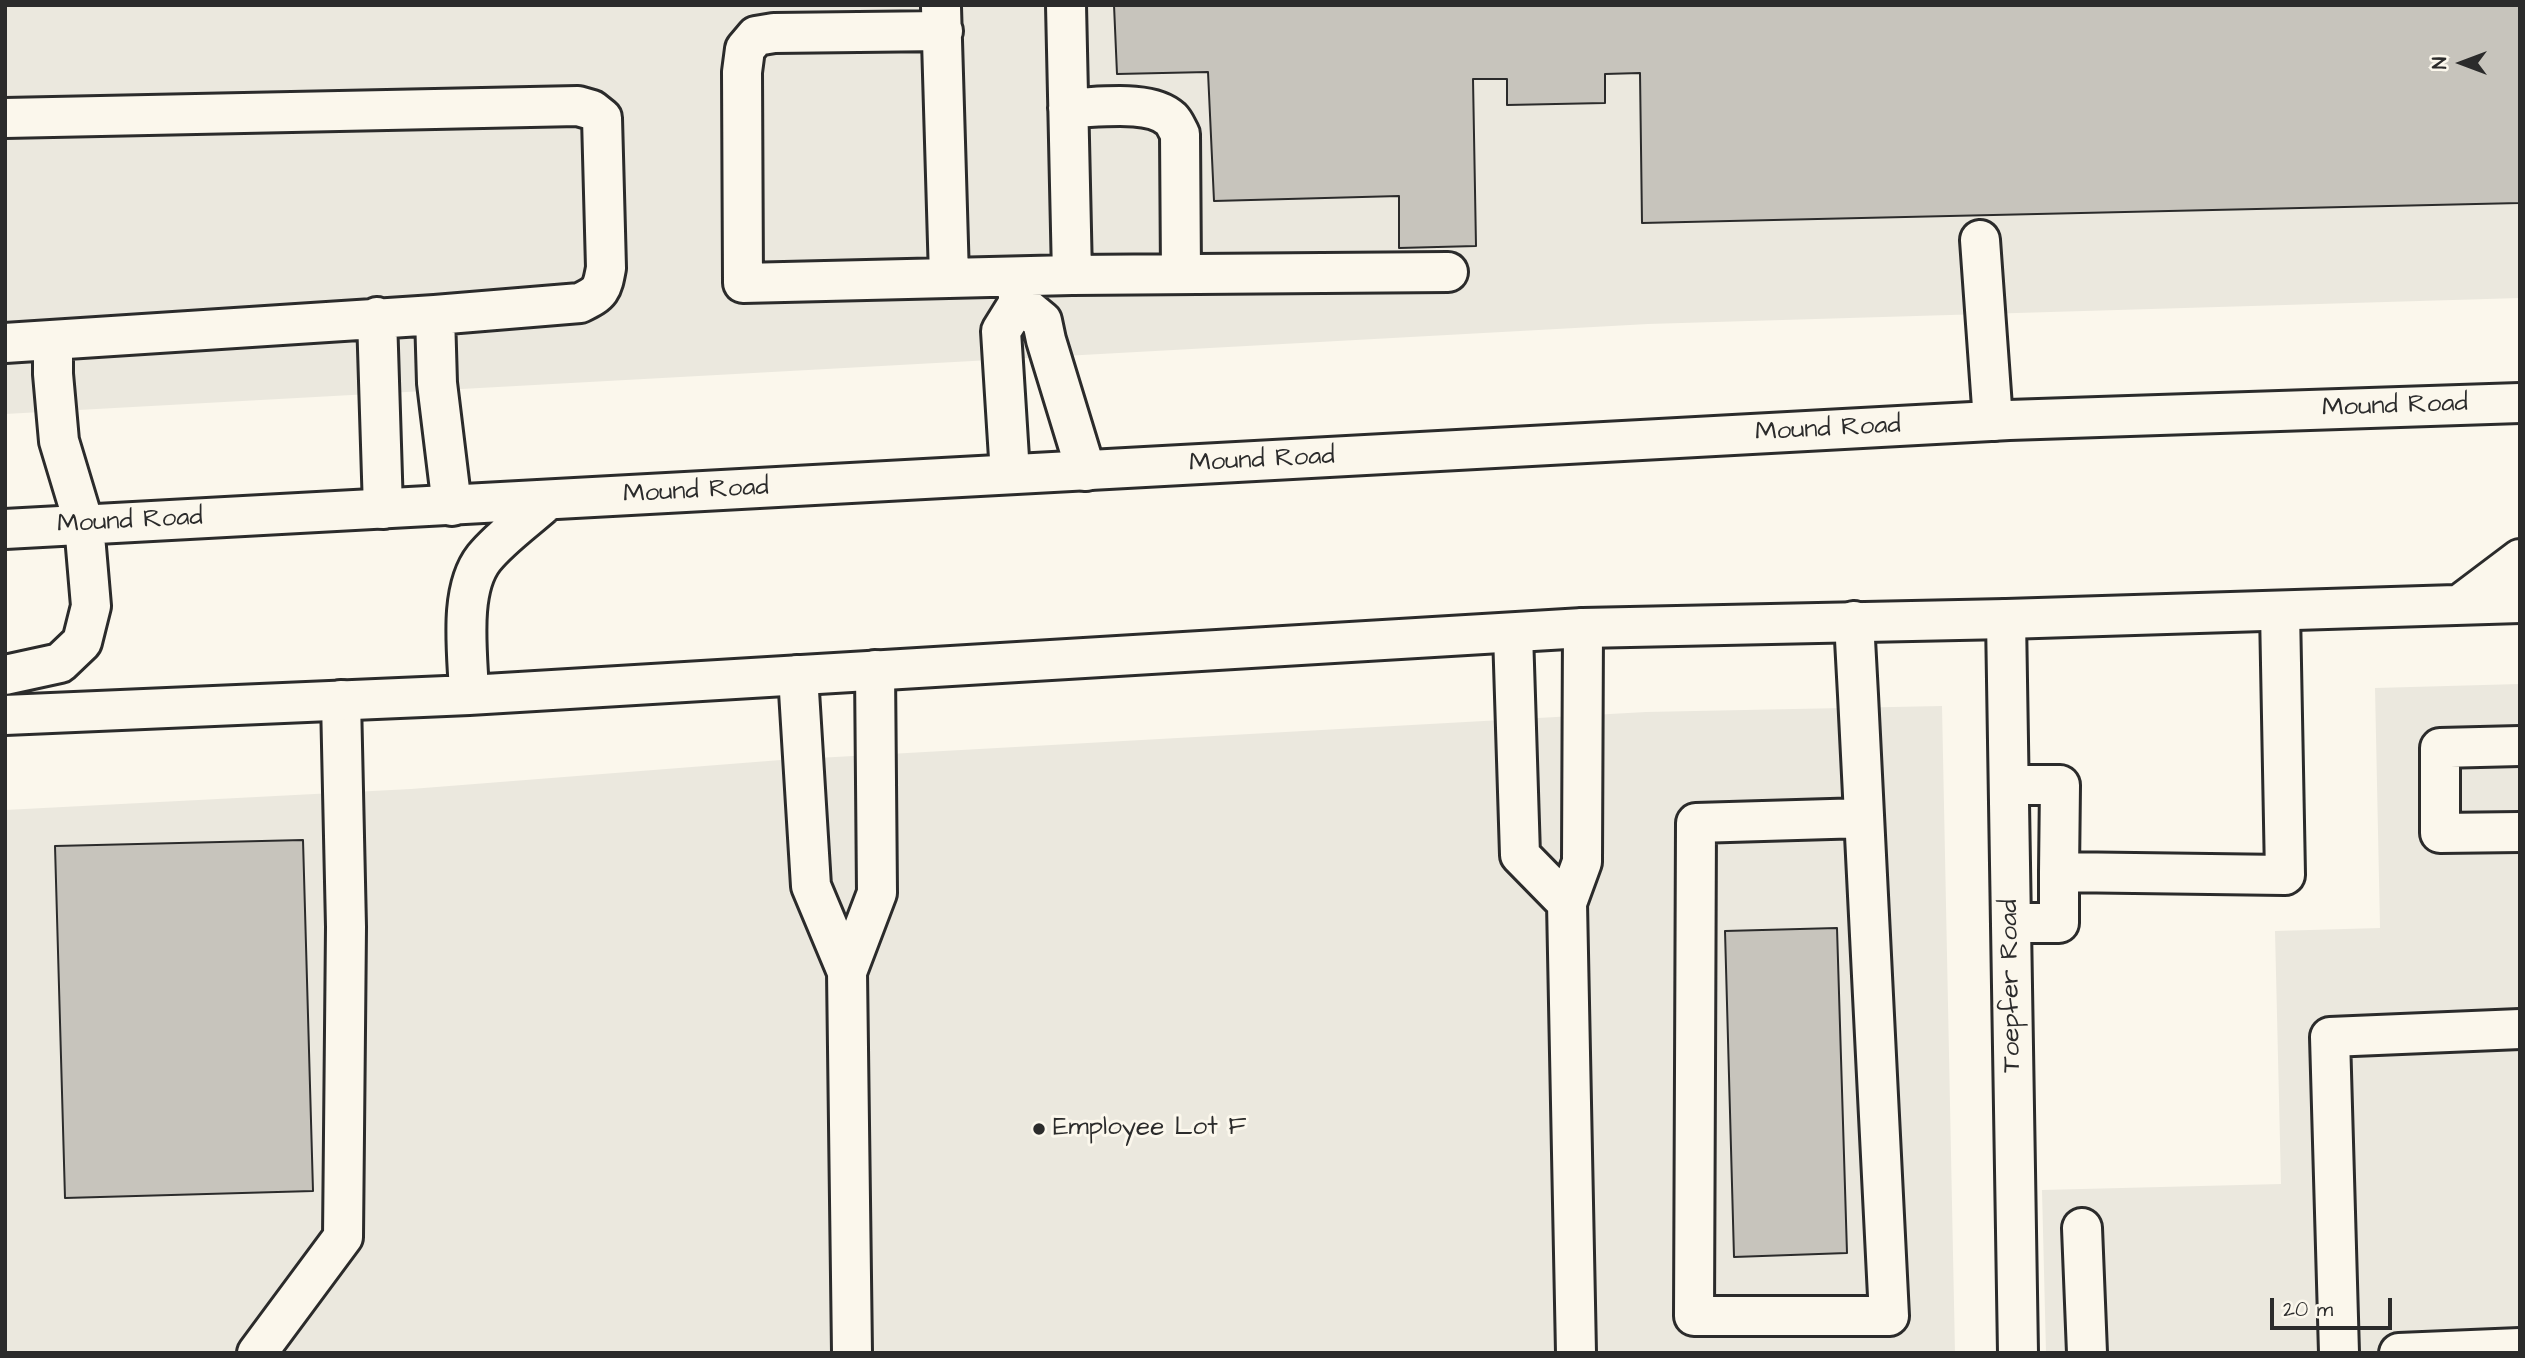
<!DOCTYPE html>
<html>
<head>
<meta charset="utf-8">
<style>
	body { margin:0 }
	#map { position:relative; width:2525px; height:1358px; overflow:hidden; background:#fbf7ec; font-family:"Architects Daughter",sans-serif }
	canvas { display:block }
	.frame { position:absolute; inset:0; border:7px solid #2b2b2b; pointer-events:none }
	.north { position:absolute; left:2427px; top:28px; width:70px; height:70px; -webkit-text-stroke:5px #fbf7ec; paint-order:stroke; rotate:270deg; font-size:19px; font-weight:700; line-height:28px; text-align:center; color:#2b2b2b }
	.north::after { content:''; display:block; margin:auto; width:24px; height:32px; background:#2b2b2b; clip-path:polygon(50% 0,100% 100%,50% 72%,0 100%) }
	.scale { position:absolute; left:2270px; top:1298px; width:122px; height:32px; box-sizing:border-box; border:4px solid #2b2b2b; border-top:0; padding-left:9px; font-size:21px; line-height:24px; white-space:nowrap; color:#2b2b2b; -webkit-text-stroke:5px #fbf7ec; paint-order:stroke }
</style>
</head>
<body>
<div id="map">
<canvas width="2525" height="1358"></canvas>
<div class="frame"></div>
<div class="north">N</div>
<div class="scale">20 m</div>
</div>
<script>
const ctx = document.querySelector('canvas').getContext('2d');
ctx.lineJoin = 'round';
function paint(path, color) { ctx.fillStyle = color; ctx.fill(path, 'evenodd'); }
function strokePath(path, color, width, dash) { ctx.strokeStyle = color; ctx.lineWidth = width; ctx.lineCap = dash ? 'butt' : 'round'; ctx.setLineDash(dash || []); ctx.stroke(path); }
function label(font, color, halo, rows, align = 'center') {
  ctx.font = font + ' "Architects Daughter",sans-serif'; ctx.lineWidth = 6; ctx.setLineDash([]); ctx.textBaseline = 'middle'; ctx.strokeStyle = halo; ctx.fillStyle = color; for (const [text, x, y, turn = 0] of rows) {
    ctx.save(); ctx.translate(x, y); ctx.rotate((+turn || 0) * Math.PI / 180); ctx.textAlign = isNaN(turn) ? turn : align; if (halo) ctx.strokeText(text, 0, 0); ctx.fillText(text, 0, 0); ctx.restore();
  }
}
paint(new Path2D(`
	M5 5H2520V298L1648 324 5 414Z
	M2520 684V1353H2046L2042 1190 2281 1184 2275 931 2380 928 2375 688Z
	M1942 706 1955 1353H5V810L411 789 781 760 1646 712Z`), '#ebe8de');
const building = new Path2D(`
	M1114 5H2520V203L1642 223 1640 73 1605 74V103L1507 105V79H1473L1476 246 1399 248V196L1214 201 1208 72 1117 74Z
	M303 840 313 1191 65 1198 55 846Z
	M1837 928 1847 1253 1734 1257 1725 931Z`);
paint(building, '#c7c4bc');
strokePath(building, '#2b2b2b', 2);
const minor = new Path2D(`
	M1066 5 1072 275
	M941 7 949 277
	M943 31 774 33 756 36 745 49 742 72 743 283 1072 275 1448 272
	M1068 108C1096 108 1150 99 1171 119 1175 123 1177 129 1180 134L1181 274
	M5 118 578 106 592 110 602 118 606 268C602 290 601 293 580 303L435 315 5 343
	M1980 240 1993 421
	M1019 302 1042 321 1046 340 1086 471
	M435 315 437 383 452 506
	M377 317 383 509
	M53 340V374L59 441 84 524
	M1010 474 1001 331 1019 302 1015 278
	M2006 619 2018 1353
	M1854 621 1858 695 1889 1316H1694L1696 823 1864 818
	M1513 633 1520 855 1567 903
	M798 675 811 886 847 972
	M2520 746 2440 748V833L2520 832
	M2009 785H2060L2059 872
	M2011 923H2059V872L2285 875 2280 611
	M2082 1228 2087 1353
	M257 1353 343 1237 346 927 341 700
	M852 1353 847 972 877 893 875 670
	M1576 1353 1567 903 1582 862 1583 628
	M2339 1353 2330 1037 2520 1029
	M2399 1353 2520 1348`);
const major = new Path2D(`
	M5 529 2009 420 2520 403
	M2459 605 2520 559
	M5 675 60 663 82 642 91 606 84 524
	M469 695C468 655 458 591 484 558 501 537 527 519 548 500
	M5 715 469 695 1583 628 2006 619 2520 603`);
strokePath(minor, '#2b2b2b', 44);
strokePath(major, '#2b2b2b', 44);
strokePath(minor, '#fbf7ec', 38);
strokePath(major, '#fbf7ec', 38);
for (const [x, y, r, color] of [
	[1039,1129,7,"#2b2b2b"]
]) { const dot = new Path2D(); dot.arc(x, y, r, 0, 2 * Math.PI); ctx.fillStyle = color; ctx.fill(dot); strokePath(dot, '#fbf7ec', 2.5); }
label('26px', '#2b2b2b', '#fbf7ec', [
	["Mound Road",2395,407,-2],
	["Mound Road",1828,430,-3],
	["Mound Road",1262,461,-3],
	["Mound Road",696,492,-3],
	["Mound Road",130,522,-3],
	["Toepfer Road",2012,986,-91]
]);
label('26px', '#2b2b2b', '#fbf7ec', [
	["Employee Lot F",1053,1129]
], 'left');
</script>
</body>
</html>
